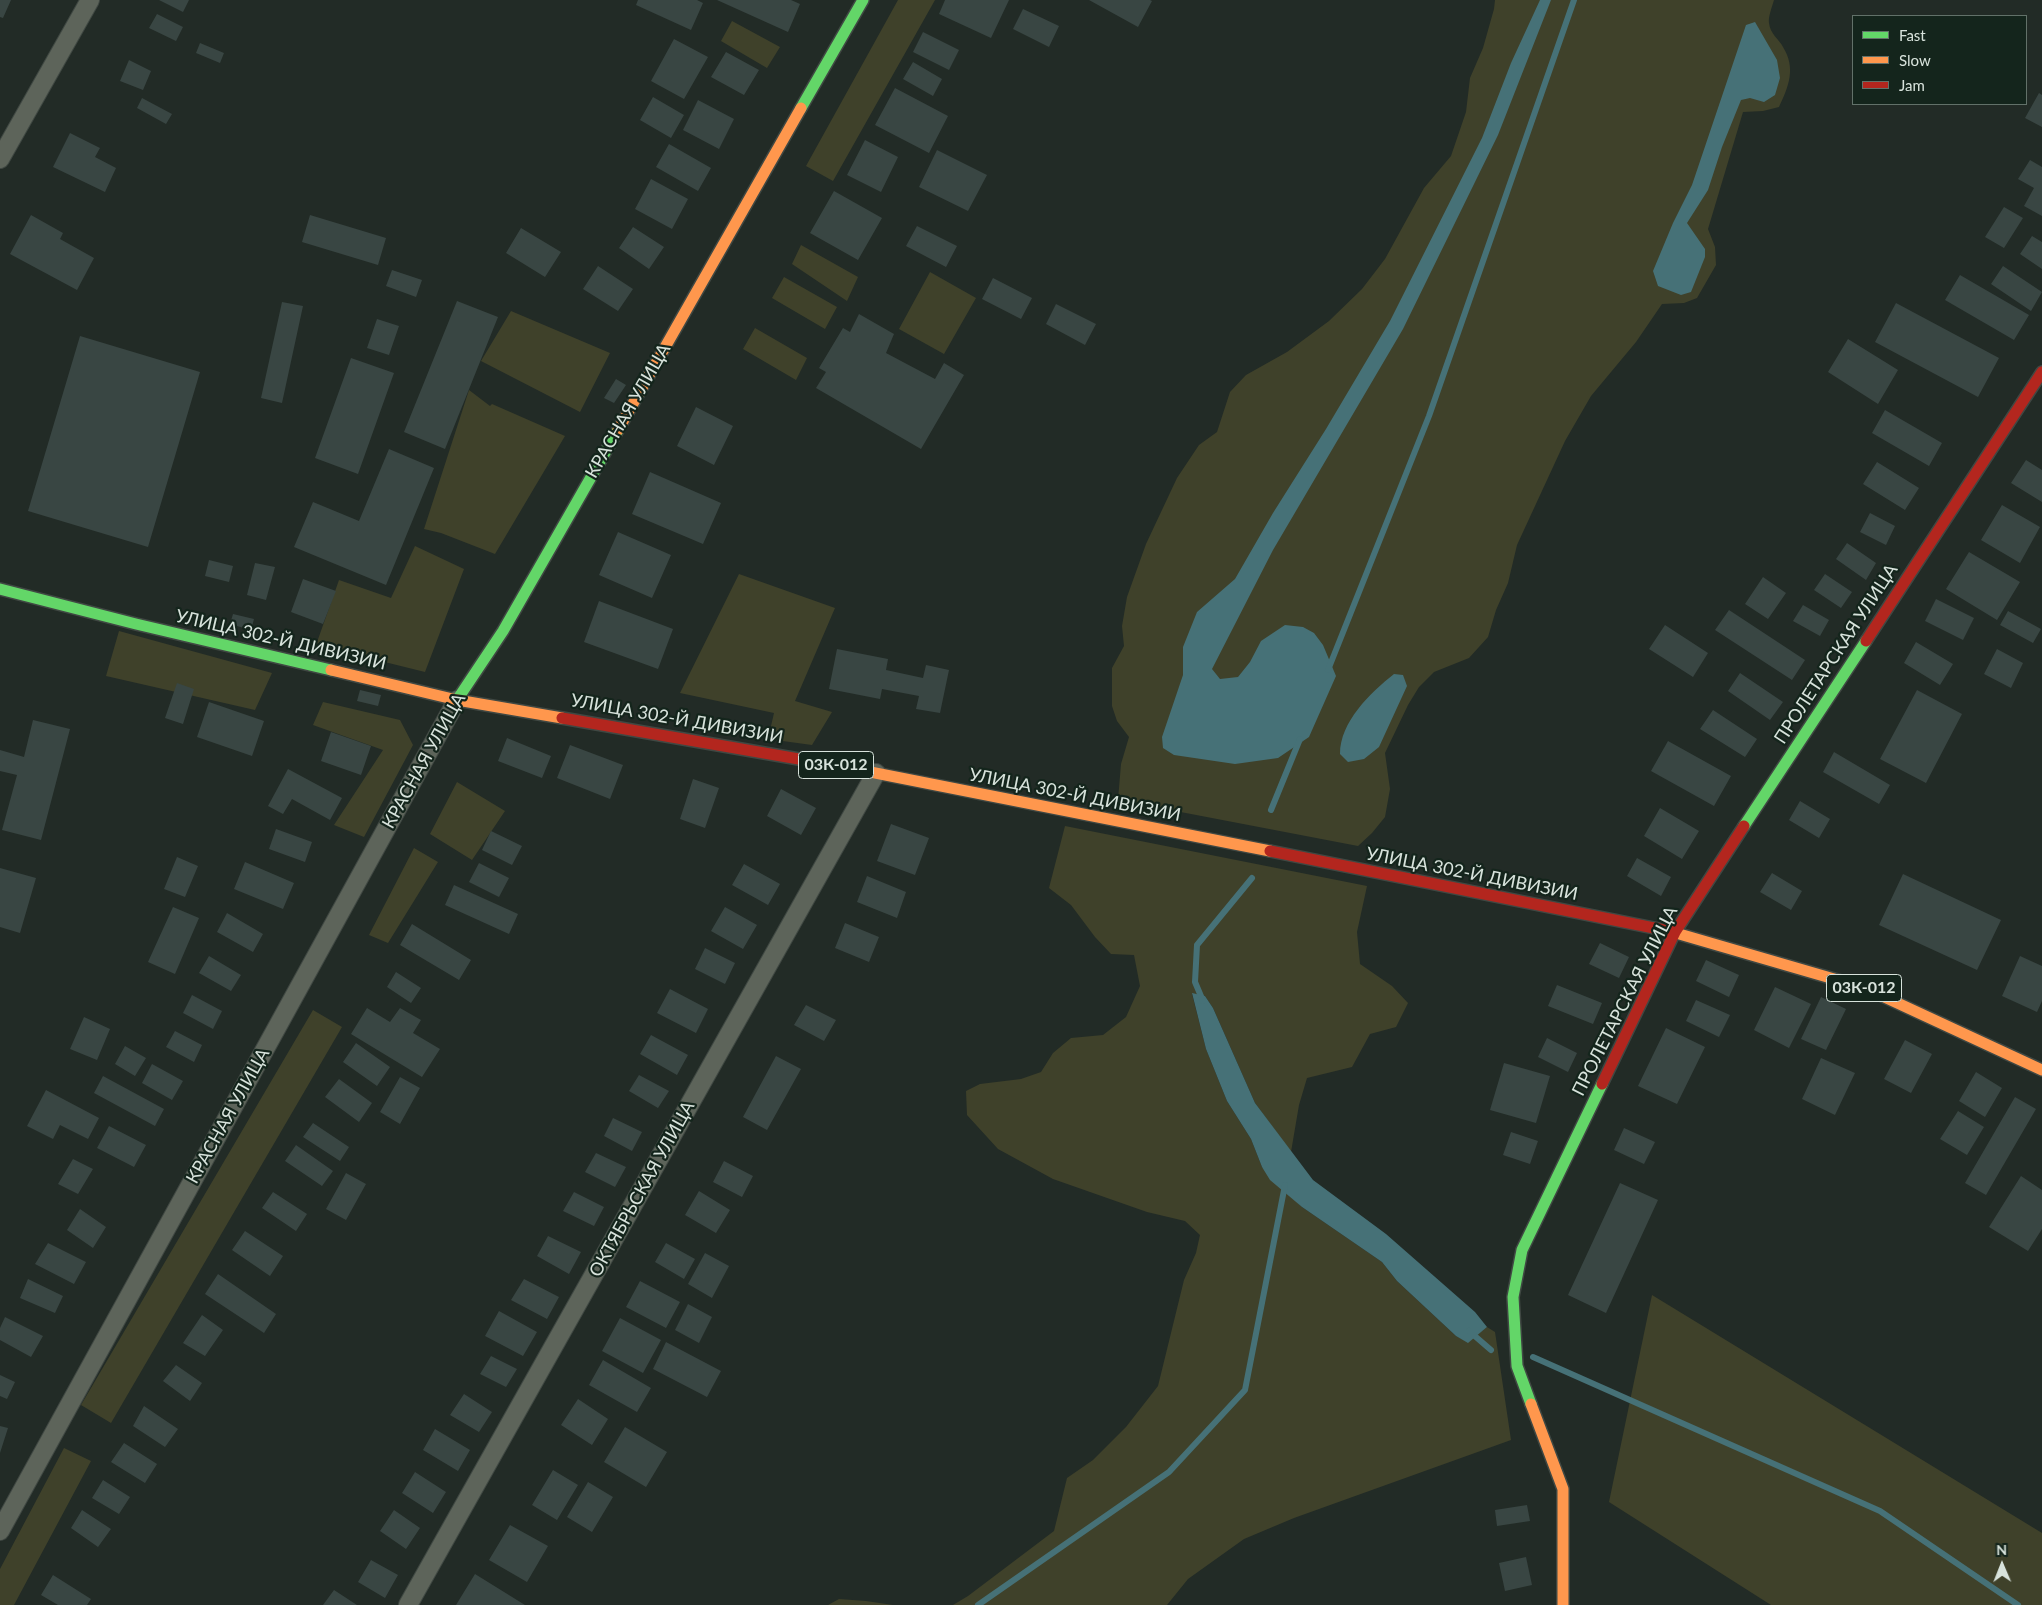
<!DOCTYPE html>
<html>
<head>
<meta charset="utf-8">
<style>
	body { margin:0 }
	#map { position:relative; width:2042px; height:1605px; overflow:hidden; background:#222b26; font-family:Lato,sans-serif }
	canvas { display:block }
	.legend { position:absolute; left:1852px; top:15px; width:175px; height:90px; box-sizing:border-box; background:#14251c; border:1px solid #627169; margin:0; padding:6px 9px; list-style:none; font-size:15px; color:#d8e3dc }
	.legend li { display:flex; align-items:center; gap:10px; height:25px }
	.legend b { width:25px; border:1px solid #627169 }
	.north { position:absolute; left:1977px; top:1540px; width:50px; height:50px; -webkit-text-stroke:4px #14251c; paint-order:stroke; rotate:359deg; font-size:14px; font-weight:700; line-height:20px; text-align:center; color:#d8e3dc }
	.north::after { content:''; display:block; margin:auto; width:18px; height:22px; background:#d8e3dc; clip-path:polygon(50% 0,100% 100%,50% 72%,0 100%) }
</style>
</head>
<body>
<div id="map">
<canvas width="2042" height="1605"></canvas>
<ul class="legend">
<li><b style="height:6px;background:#63d668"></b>Fast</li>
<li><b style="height:6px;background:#ff974d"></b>Slow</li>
<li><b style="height:6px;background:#b3261e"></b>Jam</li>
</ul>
<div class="north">N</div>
</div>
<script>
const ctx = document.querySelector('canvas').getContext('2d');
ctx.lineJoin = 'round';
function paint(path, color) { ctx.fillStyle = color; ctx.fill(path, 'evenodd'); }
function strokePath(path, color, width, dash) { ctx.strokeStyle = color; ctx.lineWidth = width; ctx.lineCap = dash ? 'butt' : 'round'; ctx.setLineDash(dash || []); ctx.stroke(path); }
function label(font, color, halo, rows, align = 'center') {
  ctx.font = font + ' Lato,sans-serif'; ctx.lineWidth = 4.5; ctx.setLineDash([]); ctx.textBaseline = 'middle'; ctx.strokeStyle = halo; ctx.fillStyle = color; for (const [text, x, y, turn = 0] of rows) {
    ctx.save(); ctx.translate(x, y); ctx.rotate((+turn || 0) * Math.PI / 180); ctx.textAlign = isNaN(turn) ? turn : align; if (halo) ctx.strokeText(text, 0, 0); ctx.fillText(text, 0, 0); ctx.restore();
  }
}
paint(new Path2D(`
	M898 0H935L833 181 806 166Z
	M1495 0H1774C1772 7 1768 17 1769 23 1770 34 1779 39 1783 47 1796 68 1789 86 1779 107L1763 111 1743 112 1708 229 1715 247 1716 265 1697 298 1684 303 1662 304 1636 342 1591 396 1565 441 1517 545 1508 583 1496 610 1488 637 1469 658 1434 672 1419 687 1408 705 1385 753 1390 789 1385 817 1372 833 1358 846 1118 800 1121 764 1129 737 1117 721 1112 706V668L1124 646 1122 626 1127 597 1146 544 1177 478 1199 445 1217 432 1230 392 1246 375 1287 352 1329 321 1362 289 1385 259 1424 188 1451 156 1466 112 1470 78 1483 48 1494 9Z
	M732 21 780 47 767 68 721 41Z
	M801 245 858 277 847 301 792 264Z
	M930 272 976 298 944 354 899 329Z
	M784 277 837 307 825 329 772 298Z
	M511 311 610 353 580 412 481 361Z
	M755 328 807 358 796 380 743 349Z
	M469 390 490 406 492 404 565 436 495 554 441 533 424 529Z
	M415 546 464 569 425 672 316 645 339 580 391 598Z
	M739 574 835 608 795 701 832 712 812 745 768 739 774 713 680 693Z
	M119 631 272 673 255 710 106 676Z
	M323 702 400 720 413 745 364 837 334 825 383 750 313 725Z
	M457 782 505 811 472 860 430 834Z
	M1065 826 1367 886 1357 932 1360 964 1392 986 1408 1003 1396 1027 1370 1034 1352 1067 1307 1078 1299 1105 1291 1152 1255 1103 1213 1008 1205 996 1192 994 1206 1049 1227 1101 1251 1139 1262 1167 1302 1207 1382 1262 1397 1281 1456 1336 1468 1342 1487 1327 1495 1332 1511 1440 1294 1518 1244 1539 1188 1579 1167 1605H953L968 1596 1054 1531 1067 1478 1093 1460 1126 1427 1158 1386 1184 1280 1196 1253 1200 1235 1185 1221 1147 1212 1053 1179 998 1149 967 1115 966 1091 980 1084 1021 1079 1041 1072 1053 1053 1071 1038 1103 1035 1126 1017 1140 986 1134 955 1111 954 1095 937 1071 905 1049 888Z
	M414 848 438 862 388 943 369 935Z
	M313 1010 342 1027 111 1423 81 1405Z
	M1652 1295 2042 1533V1605H1771L1609 1502Z
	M64 1448 91 1461 14 1605H0V1569Z
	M839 1599 866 1601 893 1605H828Z`), '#3f412a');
paint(new Path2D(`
	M1540 0H1551L1498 135 1403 329 1273 550 1212 669 1220 679 1238 677 1250 662 1261 641 1285 625 1303 627 1314 633 1323 645 1336 676 1309 737 1278 758 1235 764 1174 755 1163 748 1162 737 1183 675V647L1197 612 1235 579 1273 513 1326 429 1390 321 1482 138 1511 63Z
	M1755 22 1777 60 1780 78 1775 95 1764 102 1750 98 1741 100 1722 147 1708 190 1687 223 1705 249V257L1691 292 1681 295 1658 286 1653 271 1673 223 1692 185 1746 25Z
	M1394 674 1403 675 1407 686 1379 747 1364 759 1348 762 1340 754C1340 722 1370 693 1394 674Z
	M1192 993 1205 996 1213 1008 1255 1103 1313 1180 1386 1234 1475 1312 1487 1327 1468 1343 1456 1336 1397 1281 1382 1262 1302 1207 1270 1180 1262 1167 1251 1139 1227 1101 1206 1049Z`), '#467177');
strokePath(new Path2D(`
	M1328 670 1429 416 1574 0
	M1271 810 1300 739
	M1203 1001 1195 982 1197 945 1252 878
	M1469 1331 1491 1350
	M1533 1357 1880 1511 2018 1605
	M978 1605 1169 1472 1245 1390 1285 1185`), '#467177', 6);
paint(new Path2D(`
	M0 0H11L3 18 0 17Z
	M159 0H189L183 12Z
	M638 0H697L703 3 691 30 636 5Z
	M717 0H791L800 4 788 32Z
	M945 0H1009L991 38 939 14Z
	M1089 0H1150L1152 1 1138 27Z
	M1023 9 1059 26 1049 47 1013 29Z
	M157 14 183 27 176 41 149 28Z
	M923 32 959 50 949 70 913 52Z
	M674 39 708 57 684 99 651 81Z
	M200 43 224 53 220 63 196 53Z
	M726 52 759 70 744 95 711 77Z
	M129 60 151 71 143 90 120 81Z
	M913 62 942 79 933 96 903 79Z
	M895 88 948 116 929 153 875 125Z
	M2039 93 2042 95V127L2025 118Z
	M653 97 684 115 671 138 640 120Z
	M142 98 172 114 166 124 137 108Z
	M698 100 734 119 719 149 683 130Z
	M70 133 100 148 95 157 116 168 105 192 53 167Z
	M865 140 898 157 881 192 847 175Z
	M669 144 711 168 698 191 656 167Z
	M937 150 987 175 968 211 919 187Z
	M2030 160 2042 167V216L2024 206 2034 188 2018 179Z
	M651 179 688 199 672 229 635 209Z
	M834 191 882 218 858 260 810 233Z
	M2004 207 2023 218 2004 248 1985 237Z
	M31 215 63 233 60 239 94 258 77 290 10 254Z
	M310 215 386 238 378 265 302 242Z
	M917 226 957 246 946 267 906 246Z
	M633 227 664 247 649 269 619 248Z
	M521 228 561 252 545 277 506 253Z
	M2032 236 2042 242V269L2020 254Z
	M598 266 633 289 618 311 583 289Z
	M2003 266 2042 292 2031 311 1991 284Z
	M392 270 422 280 416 297 386 286Z
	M1960 275 2029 315 2014 340 1945 300Z
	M993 278 1032 298 1021 319 982 299Z
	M457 301 498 317 445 449 404 432Z
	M282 302 303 306 282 403 261 398Z
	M1896 303 1999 358 1978 397 1875 342Z
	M1056 304 1096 324 1085 345 1046 324Z
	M859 314 894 334 886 353 935 379 944 363 964 375 921 449 816 388 826 372 819 368 843 328 850 332Z
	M377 319 399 326 389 355 367 348Z
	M80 336 200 372 148 547 28 511Z
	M1848 339 1898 370 1878 404 1828 372Z
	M351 358 394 373 358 474 315 458Z
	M616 379 626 385 614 403 604 398Z
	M696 407 733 426 714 465 677 446Z
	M1885 410 1942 443 1929 466 1872 433Z
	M389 449 434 468 386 585 294 547 313 502 359 521Z
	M2026 460 2042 470V502L2011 483Z
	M1877 462 1919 488 1905 510 1863 484Z
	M650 472 721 503 703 544 632 514Z
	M2002 505 2040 527 2020 563 1981 540Z
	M1870 513 1895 526 1886 545 1860 532Z
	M618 532 671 555 652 598 599 575Z
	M1847 543 1876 563 1866 580 1836 559Z
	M1969 552 2020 582 1997 620 1946 589Z
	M209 560 233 566 229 582 205 576Z
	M255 563 275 567 266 600 247 595Z
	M1825 574 1852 592 1841 608 1814 590Z
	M1763 577 1786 593 1768 619 1745 604Z
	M303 579 336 591 323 624 291 612Z
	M1936 599 1974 618 1963 640 1925 621Z
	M599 601 673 629 658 669 584 642Z
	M1803 605 1829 620 1820 636 1793 621Z
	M1729 610 1805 660 1792 680 1715 630Z
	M2008 611 2041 629 2033 643 2000 625Z
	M233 614 254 619 251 630 230 624Z
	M1665 625 1708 653 1693 677 1649 649Z
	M1916 642 1953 664 1940 685 1904 663Z
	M837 649 888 659 886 670 923 678 926 665 949 670 940 713 916 709 919 696 882 689 880 699 829 689Z
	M1997 649 2023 663 2011 688 1984 674Z
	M1740 673 1783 702 1770 720 1728 691Z
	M177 683 194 689 183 724 165 718Z
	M360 690 381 695 378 706 357 701Z
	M1917 690 1962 714 1926 783 1880 759Z
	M209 702 264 721 252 756 197 737Z
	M1713 710 1757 739 1745 757 1700 729Z
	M33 720 70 729 41 840 2 830 17 775 0 771V750L24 757Z
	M331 732 371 746 361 775 321 761Z
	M507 738 551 756 542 778 498 761Z
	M1668 741 1731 776 1714 806 1651 771Z
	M570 745 623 765 610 799 557 778Z
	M1834 752 1890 785 1879 804 1823 772Z
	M288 769 342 798 330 820 292 799 283 814 268 806Z
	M693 779 719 788 705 828 680 819Z
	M781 789 816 808 801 835 767 816Z
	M1800 801 1830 819 1819 838 1789 820Z
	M1660 808 1699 831 1682 859 1644 836Z
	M891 824 929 838 915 875 877 861Z
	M276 829 312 842 305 862 269 849Z
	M491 831 522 846 512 865 482 850Z
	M177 857 198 866 185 897 164 889Z
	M1637 858 1671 877 1661 896 1627 876Z
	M245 862 294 883 283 909 234 889Z
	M479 863 509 878 499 897 469 882Z
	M744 864 780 884 768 905 732 885Z
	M0 868 36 878 20 933 0 927Z
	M1772 873 1802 891 1791 910 1760 892Z
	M1903 874 2001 920 1977 970 1879 925Z
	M867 876 906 892 897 918 857 902Z
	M454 885 518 914 509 934 445 905Z
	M173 907 199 918 175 974 148 962Z
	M725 907 757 925 743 949 711 931Z
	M227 913 263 934 253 952 217 932Z
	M845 923 879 937 869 962 835 948Z
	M412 924 471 960 459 980 400 945Z
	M1600 943 1629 957 1619 978 1589 964Z
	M705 948 735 963 725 984 695 969Z
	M209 956 241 975 231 991 199 973Z
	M2020 956 2042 966V1001L2037 1012 2002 996Z
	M1706 960 1739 975 1729 997 1696 981Z
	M396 972 421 988 411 1003 387 987Z
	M1557 985 1602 1003 1593 1024 1548 1006Z
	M1775 987 1811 1004 1789 1048 1754 1030Z
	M670 989 708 1009 696 1033 657 1013Z
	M192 995 222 1011 213 1029 183 1013Z
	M1821 997 1846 1009 1826 1050 1801 1039Z
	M1696 1000 1730 1015 1719 1037 1686 1021Z
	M806 1005 836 1020 824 1041 794 1025Z
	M367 1008 390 1022 400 1008 421 1020 413 1033 440 1049 422 1077 351 1034Z
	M84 1017 110 1029 97 1060 70 1049Z
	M1666 1028 1705 1047 1677 1104 1638 1086Z
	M175 1031 202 1045 194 1062 166 1047Z
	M651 1035 688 1055 677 1075 640 1054Z
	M1547 1038 1577 1053 1568 1072 1538 1057Z
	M1905 1040 1932 1054 1911 1093 1884 1079Z
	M356 1043 390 1067 377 1086 343 1062Z
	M125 1046 146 1058 135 1076 115 1064Z
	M776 1056 801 1069 767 1130 743 1117Z
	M1821 1058 1855 1073 1835 1115 1802 1099Z
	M1504 1063 1550 1076 1536 1123 1490 1110Z
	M152 1064 183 1081 172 1100 142 1083Z
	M1976 1072 2002 1088 1985 1117 1959 1101Z
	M639 1075 669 1091 658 1108 629 1091Z
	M103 1076 164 1109 155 1126 94 1093Z
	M400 1077 420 1088 400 1124 380 1112Z
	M339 1079 372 1103 359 1122 325 1097Z
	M46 1090 99 1118 88 1139 60 1125 53 1139 27 1126Z
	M2015 1097 2036 1109 1986 1195 1965 1183Z
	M1958 1111 1984 1127 1967 1155 1940 1139Z
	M613 1118 642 1132 632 1151 604 1136Z
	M313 1123 349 1147 340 1161 303 1137Z
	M109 1126 146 1145 134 1167 97 1148Z
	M1624 1128 1655 1142 1644 1164 1614 1150Z
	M1511 1132 1538 1141 1530 1164 1503 1155Z
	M296 1145 333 1171 322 1186 285 1161Z
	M596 1153 626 1167 615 1187 585 1172Z
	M73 1159 93 1169 78 1194 58 1184Z
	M724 1161 753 1176 742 1197 713 1182Z
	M346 1173 366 1184 346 1220 326 1209Z
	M2021 1176 2042 1190V1229L2028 1251 1989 1227Z
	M1620 1183 1658 1200 1606 1313 1568 1295Z
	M699 1191 730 1210 716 1233 685 1215Z
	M273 1192 307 1214 296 1231 262 1208Z
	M574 1192 604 1207 594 1226 563 1211Z
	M80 1209 106 1227 93 1248 67 1230Z
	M245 1231 283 1256 270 1276 232 1250Z
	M548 1236 581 1252 569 1274 537 1256Z
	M48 1243 86 1262 74 1284 35 1264Z
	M666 1243 695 1259 684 1279 655 1262Z
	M705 1253 729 1266 712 1298 688 1284Z
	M218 1274 276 1314 264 1333 205 1294Z
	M28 1279 63 1296 55 1313 20 1298Z
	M524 1279 559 1297 547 1319 511 1300Z
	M640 1281 680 1302 666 1328 626 1307Z
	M688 1304 712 1317 699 1343 675 1330Z
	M499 1311 537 1332 523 1356 485 1336Z
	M202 1315 223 1330 205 1356 183 1343Z
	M5 1317 43 1336 31 1357 0 1340V1328Z
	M620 1318 661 1340 643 1373 602 1351Z
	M666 1342 721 1371 707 1397 653 1369Z
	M491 1356 517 1369 506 1387 480 1374Z
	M603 1360 651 1388 637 1412 589 1385Z
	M176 1365 202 1383 190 1401 163 1381Z
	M0 1375 15 1382 7 1399 0 1396Z
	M464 1394 492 1412 479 1432 450 1415Z
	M578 1399 608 1419 592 1445 561 1425Z
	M144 1406 178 1429 165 1447 133 1426Z
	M0 1426 8 1428 0 1453Z
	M625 1427 667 1452 646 1487 604 1462Z
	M435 1429 470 1450 458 1471 423 1450Z
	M124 1443 157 1464 145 1483 111 1462Z
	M553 1470 578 1485 557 1520 532 1505Z
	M415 1472 446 1492 433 1513 402 1493Z
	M103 1480 130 1497 119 1514 92 1498Z
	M588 1482 613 1497 592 1532 567 1517Z
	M1527 1505 1530 1521 1497 1526 1495 1510Z
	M82 1510 111 1529 98 1547 71 1528Z
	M394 1510 420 1528 406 1549 380 1531Z
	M510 1525 548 1546 527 1582 489 1560Z
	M1526 1557 1532 1585 1505 1591 1499 1563Z
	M371 1560 398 1575 385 1598 358 1582Z
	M475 1574 525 1605H456Z
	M53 1575 91 1599 87 1605H58L41 1595Z
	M334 1590 357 1605H323Z`), '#394643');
const street = new Path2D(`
	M0 159 90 0
	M0 1531 457 700
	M408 1605 876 773`);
const fast = new Path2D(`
	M801 108 863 0
	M0 589 136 624 331 670
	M457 700 503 631 618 430
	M1744 826 1866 641
	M1531 1404 1517 1366 1513 1297 1522 1250 1602 1084`);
const slow = new Path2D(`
	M618 430 801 108
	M331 670 457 700 562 718
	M845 767 1270 851
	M1669 931 1865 988 2042 1070
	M1531 1404 1563 1489V1605`);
const jam = new Path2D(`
	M1866 641 2042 372
	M562 718 845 767
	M1270 851 1669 931
	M1602 1084 1675 932 1744 826`);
strokePath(street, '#404843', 20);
strokePath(fast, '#404843', 14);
strokePath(slow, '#404843', 14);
strokePath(jam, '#404843', 14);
strokePath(street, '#5d645a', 18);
strokePath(fast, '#63d668', 11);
strokePath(slow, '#ff974d', 11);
strokePath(jam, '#b3261e', 11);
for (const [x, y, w] of [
	[836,765,75],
	[1864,988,75]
]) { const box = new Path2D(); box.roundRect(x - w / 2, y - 13.5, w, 27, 4); ctx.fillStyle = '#14251c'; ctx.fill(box); strokePath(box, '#d8e3dc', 1); }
label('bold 16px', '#d8e3dc', null, [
	["03К-012",836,765],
	["03К-012",1864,988]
]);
label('18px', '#d8e3dc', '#14251c', [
	["КРАСНАЯ УЛИЦА",628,411,-60],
	["УЛИЦА 302-Й ДИВИЗИИ",281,640,13],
	["ПРОЛЕТАРСКАЯ УЛИЦА",1836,654,-57],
	["УЛИЦА 302-Й ДИВИЗИИ",677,719,10],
	["КРАСНАЯ УЛИЦА",424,761,-61],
	["УЛИЦА 302-Й ДИВИЗИИ",1075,795,11],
	["УЛИЦА 302-Й ДИВИЗИИ",1472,874,11],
	["ПРОЛЕТАРСКАЯ УЛИЦА",1625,1001,-63],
	["КРАСНАЯ УЛИЦА",228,1116,-61],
	["ОКТЯБРЬСКАЯ УЛИЦА",642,1189,-61]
]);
</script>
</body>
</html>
